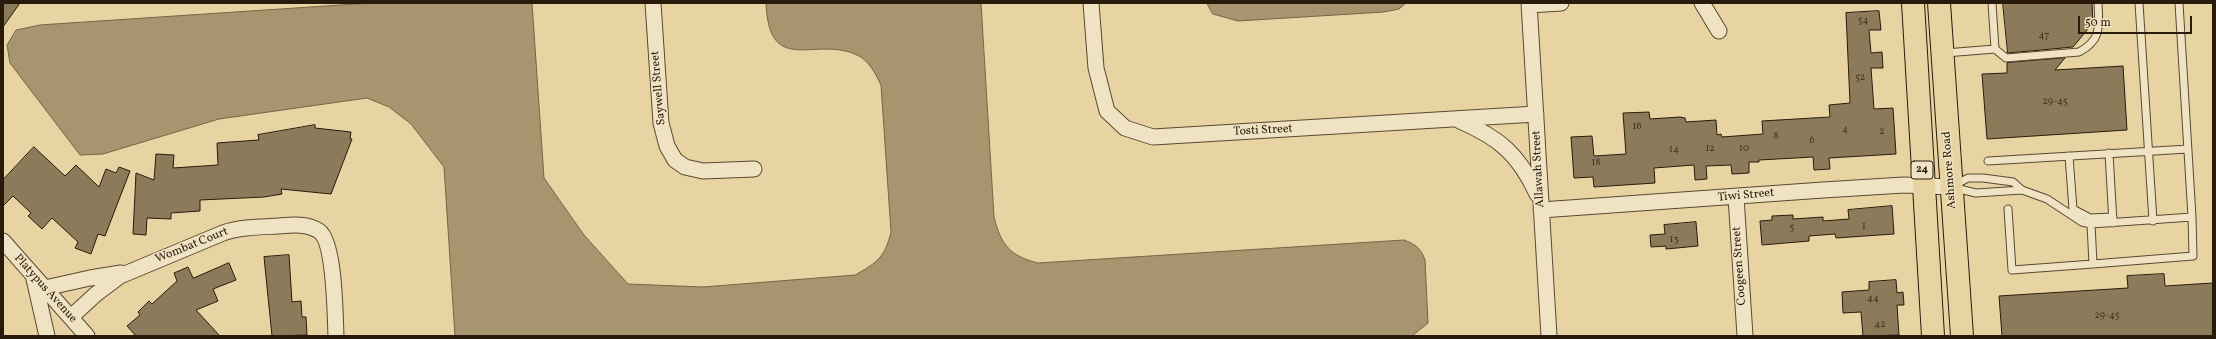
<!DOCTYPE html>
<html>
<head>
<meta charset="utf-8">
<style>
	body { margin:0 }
	#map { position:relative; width:2216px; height:339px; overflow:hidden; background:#e8d4a2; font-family:Vollkorn,serif }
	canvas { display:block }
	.frame { position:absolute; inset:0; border:4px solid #291b0b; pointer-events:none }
	.scale { position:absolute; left:2078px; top:16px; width:114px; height:18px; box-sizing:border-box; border:2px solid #291b0b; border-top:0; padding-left:5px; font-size:12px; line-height:14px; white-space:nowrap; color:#291b0b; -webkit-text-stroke:3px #f0e3c3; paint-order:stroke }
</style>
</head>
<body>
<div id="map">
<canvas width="2216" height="339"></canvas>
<div class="frame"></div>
<div class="scale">50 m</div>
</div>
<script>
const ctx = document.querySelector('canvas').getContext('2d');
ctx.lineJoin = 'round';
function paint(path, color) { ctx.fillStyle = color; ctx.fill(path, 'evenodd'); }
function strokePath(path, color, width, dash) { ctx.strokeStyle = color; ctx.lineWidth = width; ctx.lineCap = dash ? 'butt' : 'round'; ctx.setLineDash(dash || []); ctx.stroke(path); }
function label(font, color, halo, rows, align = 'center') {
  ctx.font = font + ' Vollkorn,serif'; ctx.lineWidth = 3; ctx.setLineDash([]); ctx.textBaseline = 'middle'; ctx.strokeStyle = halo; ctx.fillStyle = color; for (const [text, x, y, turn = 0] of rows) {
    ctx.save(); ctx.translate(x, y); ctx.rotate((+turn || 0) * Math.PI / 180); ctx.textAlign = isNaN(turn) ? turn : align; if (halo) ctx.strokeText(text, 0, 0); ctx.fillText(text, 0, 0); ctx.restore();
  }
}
const water = new Path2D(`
	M371 3H532L544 178 584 235 628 284 703 287 855 275C877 263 885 257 891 232L881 85C876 75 870 62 859 56 817 34 769 79 766 3H981L994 217C1001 245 1010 256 1038 263L1404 240C1415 244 1421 248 1425 260L1428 323 1412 336H455L444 167 411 124 389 107 367 98 219 119 103 154 80 155 10 63 7 45 16 30 40 25Z
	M1207 3H1406L1399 9 1384 12 1238 21 1213 14Z`);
paint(water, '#a7956f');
strokePath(water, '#756447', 1);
const building = new Path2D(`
	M3 3H20L3 27Z
	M2003 3H2092L2093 23 2073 47 2008 53Z
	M1879 11 1881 30H1869L1871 53 1882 52 1883 68H1871L1874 109 1893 108 1896 154 1829 158 1830 169 1814 170 1813 157 1759 160V162H1749V173L1732 174 1731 165 1706 166 1707 179 1695 180 1694 165 1654 168 1655 183 1594 187 1593 177 1574 178 1571 137 1592 136 1594 156 1626 154 1623 113 1649 112 1650 119 1680 117 1685 118 1686 122 1716 120 1717 135 1721 134 1722 137 1763 134 1762 121 1830 117 1829 105 1850 103 1846 13Z
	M2065 58 2055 70 2123 66 2127 130 1987 139 1982 74 2007 73V63Z
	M315 125V128L351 132 350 139H352L331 194 281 189 282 194 264 197 200 200V211L171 213V219L147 218 146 235 133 234 136 173 154 180 156 154 174 155 173 168 218 165 217 143 259 140 258 135Z
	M34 147 65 176 76 165 99 187 106 169 116 173 119 167 130 171 105 236 98 234 91 254 75 248 78 242 52 218 42 229 28 216 31 213 13 196 3 206V180Z
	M1892 206 1894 234 1836 238 1835 234 1809 236V241L1762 245 1760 221 1772 220V216L1793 215V219L1823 217V221L1849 219 1848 210Z
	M1696 222 1698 246 1666 249V246L1651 247 1650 235 1665 234 1664 225Z
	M289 255 292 302 301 301 302 317H306L307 335 272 336 264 257Z
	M229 263 236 280 213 289 218 301 196 310 220 336H136L127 326 140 315 138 312 149 301 152 304 177 281 174 273 188 267 193 278Z
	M2164 274 2165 286 2213 283V336H2002L1999 296 2128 288 2127 276Z
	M1896 280 1897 293 1903 292 1904 305H1897L1899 335 1863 336 1861 312 1843 313 1842 292 1869 290V282Z`);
paint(building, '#8c7b5a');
strokePath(building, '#291b0b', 1);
const service = new Path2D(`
	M1992 3 1995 49
	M2139 3 2153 221
	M1945 53 1995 49 2006 58 2079 52C2102 40 2099 26 2098 3
	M2109 153 2113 223
	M2069 156 2073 209 2071 215
	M1988 161 2188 149
	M1955 185 1968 178H1983L2013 182 2022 190 2047 199 2082 222 2091 224 2192 217 2179 3
	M1955 188 1976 193 2022 190
	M2008 209 2012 270 2093 264 2091 224
	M2073 209 2090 218 2113 217
	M2093 264 2193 256 2192 217`);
const minor = new Path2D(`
	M653 3 661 123 667 146 675 160 685 167 703 171 754 169
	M1091 3 1096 68 1107 111 1125 128 1153 137 1536 114
	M1529 3 1549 336
	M1702 3 1719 31
	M1529 5 1561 3
	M1460 121C1500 138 1519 155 1537 194
	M1736 197 1745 336
	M1541 210 1823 190 1904 185 1951 187
	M3 241 87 336
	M34 279 47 336
	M45 288 90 278 121 273
	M71 317 96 294 120 276 223 233C240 227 259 227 278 226 291 225 307 223 319 231 335 242 335 316 336 336`);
const primary = new Path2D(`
	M1913 3 1933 336
	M1939 3 1962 336`);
strokePath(service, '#594931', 9);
strokePath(minor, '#594931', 17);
strokePath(primary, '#291b0b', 24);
strokePath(service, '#f0e3c3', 7);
strokePath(minor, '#f0e3c3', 15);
strokePath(primary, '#e8d4a2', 22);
label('10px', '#42331f', null, [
	["54",1863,21],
	["47",2044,36],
	["52",1860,78],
	["29-45",2055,102],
	["16",1637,127],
	["4",1845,130],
	["2",1882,132],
	["8",1776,137],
	["6",1812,141],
	["12",1710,149],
	["10",1744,149],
	["14",1674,150],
	["18",1596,163],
	["1",1864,227],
	["5",1792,228],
	["13",1674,240],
	["44",1873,299],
	["29-45",2107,316],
	["42",1880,325]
]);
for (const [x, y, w] of [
	[1922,170,22]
]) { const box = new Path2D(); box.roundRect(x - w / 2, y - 9, w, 18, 3); ctx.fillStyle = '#f0e3c3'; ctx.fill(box); strokePath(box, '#291b0b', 1); }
label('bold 11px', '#291b0b', null, [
	["24",1922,170]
]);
label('12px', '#291b0b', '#f0e3c3', [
	["Saywell Street",659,88,-95],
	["Tosti Street",1263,131,-3],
	["Allawah Street",1539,169,-93],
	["Ashmore Road",1950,170,-94],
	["Tiwi Street",1746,196,-5],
	["Wombat Court",192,246,-22],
	["Coogeen Street",1740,266,-94],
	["Platypus Avenue",45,289,48]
]);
</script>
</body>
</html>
